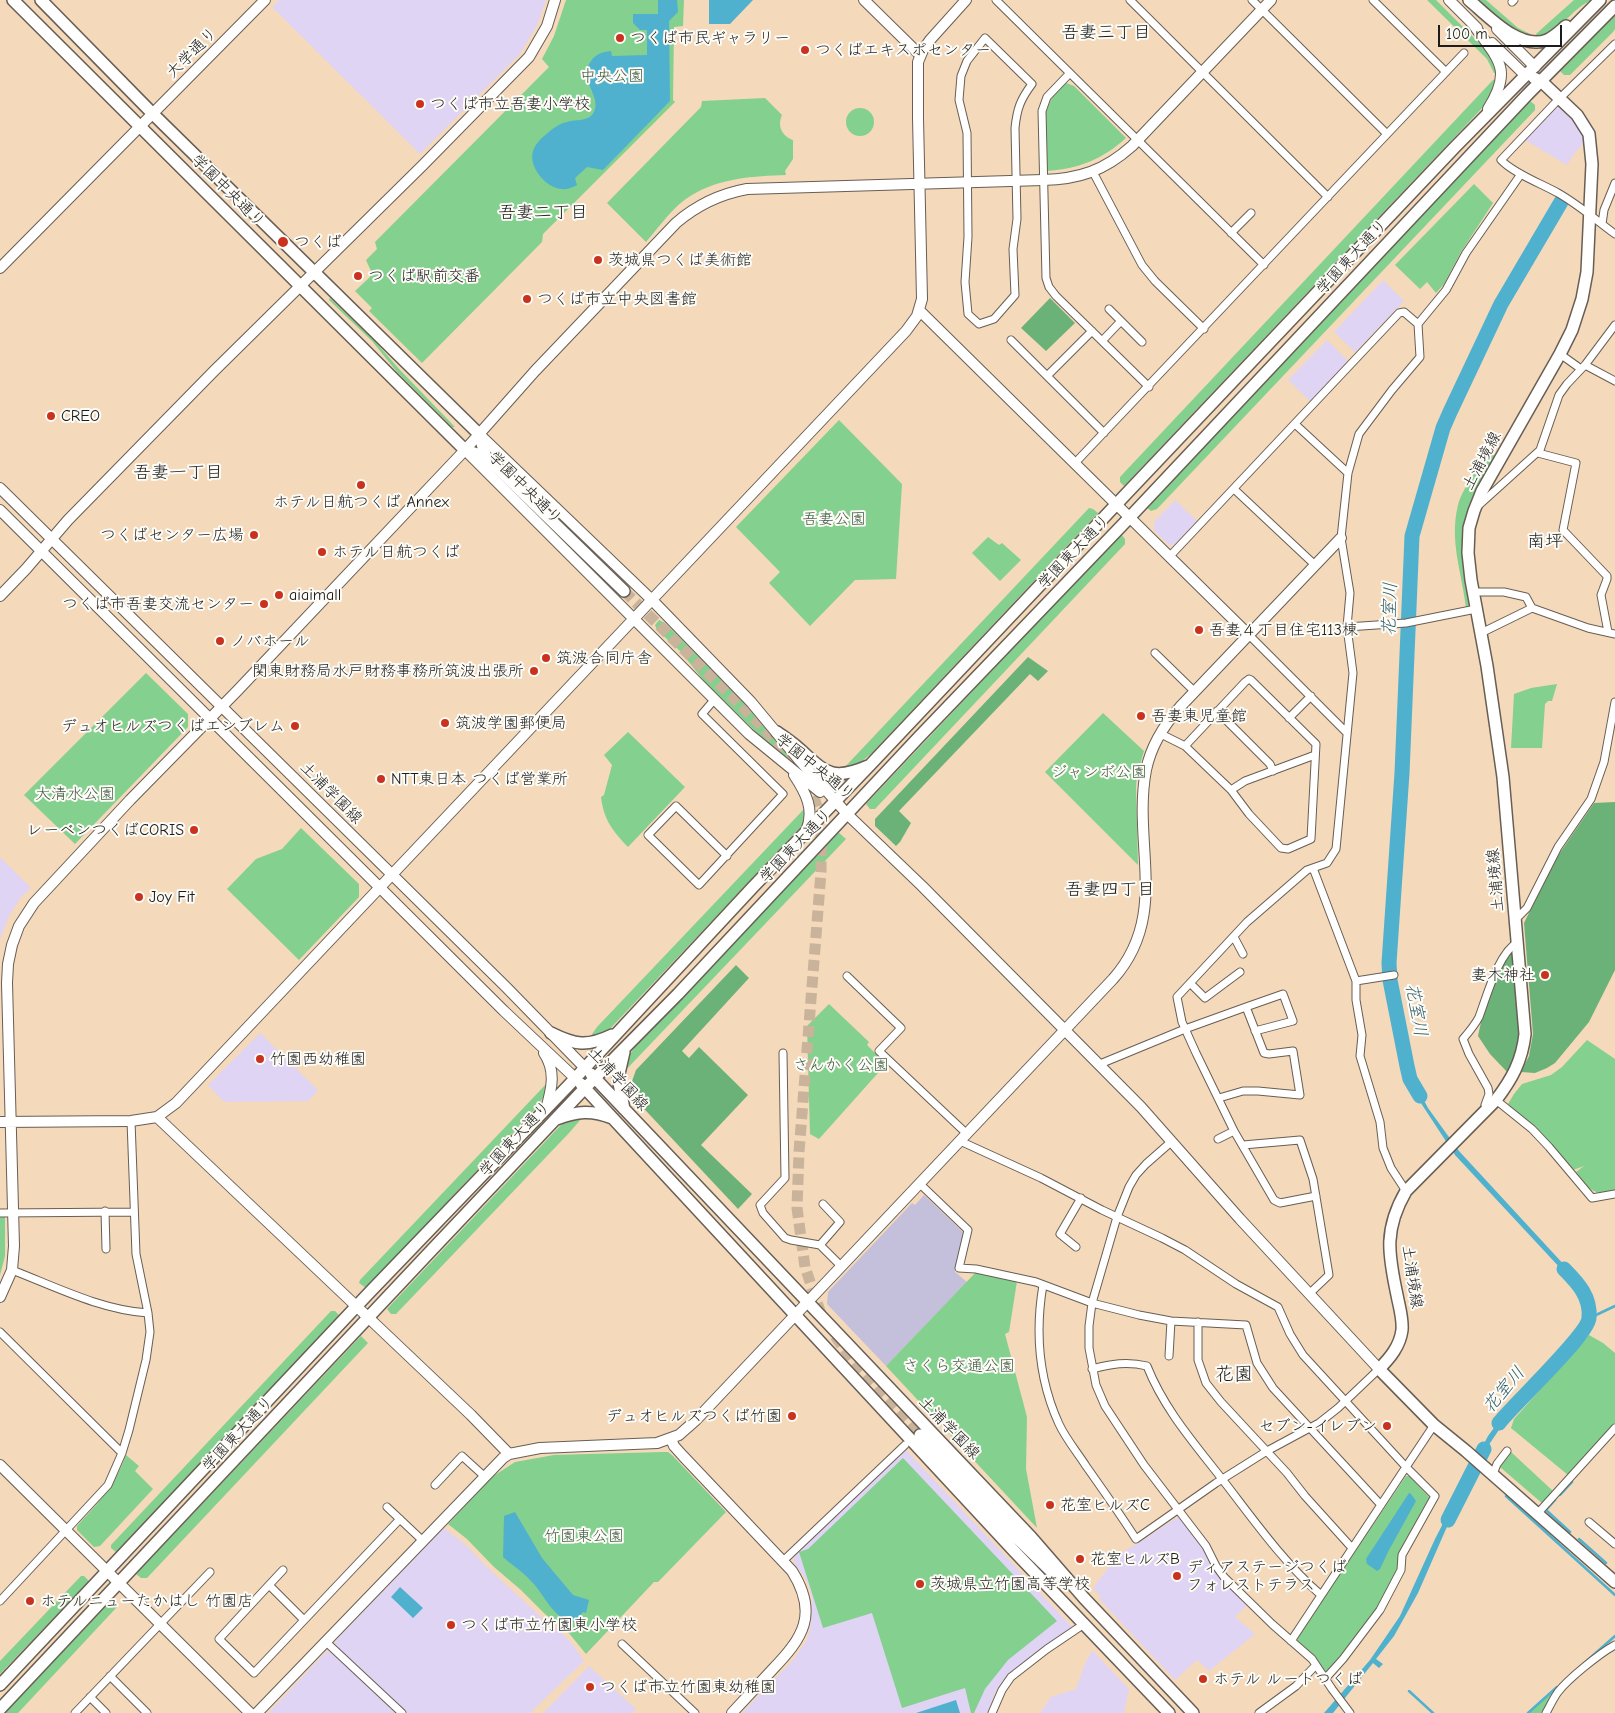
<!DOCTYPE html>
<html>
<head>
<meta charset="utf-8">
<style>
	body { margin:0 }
	#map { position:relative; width:1615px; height:1713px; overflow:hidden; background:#f4d9bb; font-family:"Comic Neue",sans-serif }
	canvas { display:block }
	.scale { position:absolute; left:1438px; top:25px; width:124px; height:22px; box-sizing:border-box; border:2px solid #1c1c1c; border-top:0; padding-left:6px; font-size:15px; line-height:18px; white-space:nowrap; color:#1c1c1c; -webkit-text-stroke:4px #fdfcf7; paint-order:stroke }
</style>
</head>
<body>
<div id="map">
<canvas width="1615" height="1713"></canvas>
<div class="scale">100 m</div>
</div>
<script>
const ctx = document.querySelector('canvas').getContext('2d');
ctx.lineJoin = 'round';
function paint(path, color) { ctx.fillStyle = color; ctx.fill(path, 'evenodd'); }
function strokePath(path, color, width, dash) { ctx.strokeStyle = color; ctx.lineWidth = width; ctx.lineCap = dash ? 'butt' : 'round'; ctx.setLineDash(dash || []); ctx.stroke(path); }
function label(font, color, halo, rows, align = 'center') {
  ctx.font = font + ' "Comic Neue","Klee One",sans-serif'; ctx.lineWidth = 4; ctx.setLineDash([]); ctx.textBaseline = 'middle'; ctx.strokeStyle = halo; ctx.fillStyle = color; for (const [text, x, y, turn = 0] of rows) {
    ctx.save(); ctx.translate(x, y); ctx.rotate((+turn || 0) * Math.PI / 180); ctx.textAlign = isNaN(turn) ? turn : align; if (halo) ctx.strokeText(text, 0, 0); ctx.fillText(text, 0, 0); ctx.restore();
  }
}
paint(new Path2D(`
	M279 0H546L537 26 519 55 420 154 272 7Z
	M1557 105 1575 123 1586 141 1574 154 1567 165 1525 140Z
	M1383 280 1404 301 1355 352 1334 332Z
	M1327 340 1348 361 1310 401 1288 380Z
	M1175 500 1197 521 1174 545H1169L1154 530V522Z
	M0 857 31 888 21 897 9 916 0 939Z
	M260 1033 318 1090 308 1101 224 1102 208 1085Z
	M906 1450 1072 1627 1030 1657 1006 1677 995 1693 988 1713H742L793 1660 807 1640 811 1623 812 1603 810 1589 805 1578 794 1563 793 1557Z
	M1176 1518H1179L1202 1547 1211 1566 1220 1578 1247 1605 1235 1617 1255 1634 1209 1671 1197 1660 1175 1680 1099 1599 1101 1597 1093 1588 1118 1555 1143 1540Z
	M444 1528 466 1545 488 1568 542 1618 561 1632 573 1645 584 1661 530 1713H407L335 1645V1641Z
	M1092 1650 1129 1689 1124 1713H1040L1051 1697 1076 1689 1084 1666Z
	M327 1651 331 1652 396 1713H268Z
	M589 1666 636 1709 632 1713H543Z`), '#e0d4f4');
paint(new Path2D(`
	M924 1195 964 1233 955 1272 967 1282 886 1366 827 1304 828 1292 912 1203 915 1205Z`), '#c4c0db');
paint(new Path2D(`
	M566 0H684L683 26 674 27 673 100 675 102 543 234 542 242 422 363 369 311 372 308 355 291 370 277 371 271 366 260 377 249 375 242 549 67 542 59 554 36Z
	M1427 0H1436L1486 50 1490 55 1498 73H1494L1487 59Z
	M1478 0H1486L1518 28 1530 34 1531 38 1517 33Z
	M1574 0H1592C1570 9 1562 32 1536 38V34Z
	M1615 15V29L1613 32 1570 75H1564L1560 71Z
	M1498 79V83L1485 105 1124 486 1120 482V477L1493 80Z
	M1066 83 1074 86 1126 138C1103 159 1078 169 1047 171L1046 112 1052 97Z
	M765 98 782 115C777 126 782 136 793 140V159L785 171 786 175C754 176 720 178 692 195 674 205 660 226 646 242L607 203 701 107 702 101Z
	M1530 101 1535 105V110L1157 509 1151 511 1146 507Z
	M846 122a14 14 0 1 1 28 0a14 14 0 1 1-28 0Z
	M1474 184 1493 203 1461 252 1444 284 1436 293 1427 282 1420 289 1395 265Z
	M330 298 374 340 399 369 455 427H452L397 372 372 341 329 300Z
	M839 420 902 484 896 579 855 580 810 626 769 583 780 572 736 527Z
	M1489 452 1496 457C1482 483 1463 510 1462 542 1462 564 1469 585 1470 607L1466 608C1462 573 1449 541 1458 505 1462 489 1479 467 1489 452Z
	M1089 508 1093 509 1098 513 872 753 857 765 843 769Z
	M1121 534 1125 539V544L875 809H870L866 804Z
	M988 537 999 545 1002 543 1021 560 1000 581 972 553Z
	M659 620 665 623 751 708 805 772 803 773 759 735 705 682 680 651 657 630 655 625Z
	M146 673 188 714V727L75 844 24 795Z
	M1557 684 1552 701H1548L1545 704 1542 748H1511L1514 694 1531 688Z
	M1103 713 1144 751 1137 775 1136 788 1138 865 1045 772Z
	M628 732 685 787 628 847C612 830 604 820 601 797L604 795 612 765 604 755Z
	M805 808 803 825 796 832 606 1033 588 1040 597 1027Z
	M301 828 359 884V897L299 960 227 889 256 859 282 849Z
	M838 832 846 839 621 1075 624 1064 634 1048Z
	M829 1004 869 1042 867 1045 886 1064 819 1139 810 1134 807 1026Z
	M1587 1040 1615 1059V1192C1592 1196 1589 1189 1576 1172L1584 1166 1573 1170 1508 1104 1514 1094 1522 1084 1551 1075 1562 1067Z
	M549 1081 545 1095 535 1109 366 1288 359 1283 360 1280Z
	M577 1117 582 1118 569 1133 396 1314H391L387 1309 559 1127 566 1121Z
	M0 1216H5V1256L0 1275Z
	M977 1271 1017 1281 1009 1332 1005 1334 1027 1417 1026 1469 1037 1528 886 1366Z
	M331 1311H335L340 1316 116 1552 111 1548V1545Z
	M1589 1335 1603 1343 1615 1353V1423L1568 1475 1511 1428 1514 1419Z
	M361 1336 368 1343 147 1578H141L136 1574Z
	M662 1452H668L673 1456 726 1512 658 1582H654L586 1654 568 1632 545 1614 521 1590 494 1567 467 1539 448 1524 492 1477 515 1462 554 1455Z
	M1511 1452 1553 1491 1543 1504 1500 1467 1507 1456Z
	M126 1455 139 1466 135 1471 153 1489 100 1546 94 1547 77 1530V1526C100 1501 114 1487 126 1455Z
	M903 1458 1057 1621 1008 1660 985 1689 974 1713H971L965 1688 902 1708 872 1613 823 1628 799 1552 808 1549Z
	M1406 1476H1409L1429 1497 1430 1500C1411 1542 1394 1583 1369 1621 1357 1639 1342 1655 1328 1672L1324 1671 1315 1656 1298 1641 1297 1638Z
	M81 1576H84L89 1581 0 1674V1661Z
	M111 1601 117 1607 18 1713H5Z
	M1557 1687 1542 1713H1529Z`), '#84d08e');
paint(new Path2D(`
	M1050 298 1075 323 1046 351 1021 328Z
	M1028 657 1048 671 1038 681 1030 674 899 811 911 823 900 842 896 846 875 826V819Z
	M1615 802V970L1589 1022 1555 1063 1547 1068 1535 1073 1521 1072 1529 1056 1533 1034 1524 923 1555 860 1594 803Z
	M1510 950H1513L1520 1034 1519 1049 1509 1074 1490 1054 1478 1036 1484 1008 1490 992Z
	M736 965 749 978 682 1051 689 1058 699 1047 748 1095 701 1145 752 1194 738 1209 634 1098 631 1084 636 1070Z`), '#6bb279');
paint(new Path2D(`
	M658 0H677L678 12 669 21 670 101 603 170 587 167 575 178 577 185C573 187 567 190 562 189 547 189 528 167 533 151 536 142 543 137 550 131 555 127 561 123 567 122 576 119 589 122 594 112 602 95 577 80 591 61 596 54 602 52 611 51L612 56 647 55V30H640L633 23V14H658Z
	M709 0H753L730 24H709Z
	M1412 1078 1428 1108 1459 1151 1579 1281 1575 1284 1455 1155 1415 1094 1408 1080Z
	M1510 1406 1514 1410C1499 1427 1489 1447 1474 1465L1418 1593 1394 1636 1376 1659 1383 1664 1379 1668 1373 1663 1333 1713H1324L1370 1660 1400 1616 1435 1539 1488 1436Z
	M1409 1493 1411 1494 1416 1501 1389 1550 1380 1569 1377 1571 1367 1564 1366 1559Z
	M515 1512 542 1558 573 1595 589 1600 586 1613 583 1612 574 1622C553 1620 544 1593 530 1580 522 1571 512 1565 503 1557L504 1516Z
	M400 1587 423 1608 413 1618 391 1597Z
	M956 1700 960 1713H915H916Z`), '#4fb1ce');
strokePath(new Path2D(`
	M1589 1321 1596 1315 1615 1306
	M1560 1495 1572 1482
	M1506 1496 1615 1595
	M1555 1500 1546 1510 1570 1532
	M1579 1539 1606 1563
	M1573 1673 1615 1636
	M1409 1691 1433 1713
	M1528 1713 1557 1687`), '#4fb1ce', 2.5);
strokePath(new Path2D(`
	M1420 1096 1410 1079 1407 1066 1390 980 1389 963 1402 773 1412 536 1443 428 1450 412 1501 304 1561 202
	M1499 1423C1514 1404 1588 1335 1589 1318 1591 1297 1578 1283 1564 1269
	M1448 1520 1484 1449`), '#4fb1ce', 15);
strokePath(new Path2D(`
	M624 591 760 724C784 751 811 778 819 814 822 833 821 853 821 872L799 1152 797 1208 805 1267 822 1317
	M835 1336 854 1362 920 1435`), '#c9b39b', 11, [11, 5.5]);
const street = new Path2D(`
	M996 0 1264 265
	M1130 0 1328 197
	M1252 0 1387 134
	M1373 0 1446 72
	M1512 2 1514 0
	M985 38 1032 84C1020 100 1017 109 1015 128L1017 219 1013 249 1015 295 994 319 979 324 968 314 965 282 968 237 967 133 959 100 961 76 967 61Z
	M1615 44 1555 103 1501 160C1513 173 1542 184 1558 193 1579 205 1596 220 1615 234
	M1070 73 1047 97 1042 111 1046 278 1049 287 1056 296 1149 387
	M1093 172 1142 265 1155 281 1204 329
	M1602 224 1604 210 1615 183
	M1231 233 1251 213
	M1109 309 1142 342
	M1011 340 1104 433
	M1102 341 1121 321
	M1560 354 1581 369
	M1585 365 1615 381
	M1047 376 1092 331
	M1295 424 1348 473
	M1538 453 1576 463 1563 530 1607 576V579L1601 595 1608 632
	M1075 463 1464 53
	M1234 489 1315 565
	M1478 506 1540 450 1559 395 1567 384 1585 365 1615 325
	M1170 556 1399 313 1404 312 1418 324
	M1473 592H1504L1526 597 1532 608
	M1347 627 1406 623 1476 609
	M1481 633 1532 608 1588 628 1615 634
	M1249 635 1346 732
	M1155 653 1195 692
	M714 700 702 714 783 794 699 885 648 835 676 806 727 856
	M1217 711 1270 764 1273 771
	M1289 718 1311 696
	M1161 734 1185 746 1231 790 1249 814 1281 848 1288 849 1311 839 1316 744 1251 680 1249 679 1245 682 1185 746
	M1231 790 1245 781 1315 755
	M1313 868 1356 981V1000L1362 1035 1360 1056 1380 1122 1383 1148 1391 1168 1406 1191
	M1516 919 1527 908 1558 847 1591 799 1604 762 1615 702
	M1234 937 1243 954
	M847 976 901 1028 879 1051 967 1134
	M1356 981 1394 975
	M1190 983 1205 998 1240 972
	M1246 1007 1283 994 1293 1021 1255 1031
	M783 1053 785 1178 760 1205 763 1213 785 1238 791 1240 820 1245 841 1266
	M1100 1064 1185 1029 1246 1007 1264 1053 1269 1054 1293 1051 1300 1095 1258 1091H1243L1219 1098
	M1496 1100 1532 1129 1549 1147 1592 1198 1615 1194
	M1488 1108 1485 1105 1489 1094 1488 1088 1469 1054 1463 1039C1469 1032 1475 1025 1479 1017 1487 996 1498 953 1518 942
	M1218 1139 1234 1131
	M960 1141 1041 1178 1102 1210 1162 1238 1185 1250 1236 1284 1278 1307 1290 1334 1303 1355 1406 1467 1291 1641
	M1171 1142 1146 1164 1136 1175 1129 1187 1117 1217 1092 1303 1089 1326V1348L1096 1385 1105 1406 1144 1465 1206 1546 1216 1566 1224 1577 1272 1624 1312 1659 1332 1689 1350 1713
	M1243 1145 1300 1140 1313 1179 1329 1275 1309 1294
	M919 1183 968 1230 959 1268 976 1269 1036 1282 1092 1303 1139 1315 1171 1321 1246 1325 1257 1363 1273 1388 1381 1505
	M1316 1196 1280 1203 1274 1200 1234 1131 1196 1053 1182 1022 1177 997 1247 922 1307 870 1327 863 1336 849 1353 673 1347 627 1350 593 1341 538 1348 473 1359 434 1392 390 1420 357 1418 324 1446 290 1466 253 1521 174
	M105 1211 106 1249
	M0 1213 134 1212
	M820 1245 840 1222 823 1204
	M1076 1247 1060 1234 1081 1198
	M12 1270C56 1287 101 1310 148 1313
	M1043 1285C1035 1332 1039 1380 1059 1424 1066 1439 1077 1452 1086 1466 1103 1490 1120 1514 1136 1539L1216 1483 1267 1451 1319 1423 1338 1408 1379 1369
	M1198 1322V1360L1206 1383 1221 1402 1287 1473 1305 1496 1352 1548
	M0 1332 122 1453
	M1169 1356 1171 1321
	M1092 1369C1111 1364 1127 1361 1147 1366 1164 1409 1194 1443 1222 1479 1253 1519 1283 1562 1321 1595
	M1493 1474 1497 1464 1507 1451
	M435 1485 462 1456 484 1476
	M387 1507 422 1540
	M1538 1513 1615 1428
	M1589 1522 1615 1544
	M783 1561 905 1445
	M269 1585 283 1570
	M0 1601 108 1485 122 1453 129 1430 146 1360 150 1332 148 1313 136 1254 131 1121
	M304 1620 269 1585 219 1639 254 1673 400 1519
	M325 1641 402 1713
	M622 1644 695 1713
	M110 1676 147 1713
	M1325 1679 1343 1659 1380 1610 1401 1570 1402 1555 1435 1496 1406 1467 1434 1425
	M90 1697 106 1713
	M75 1713 210 1572
	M992 1713 1002 1690 1011 1677 1047 1649 1084 1624
	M1259 1713 1296 1686 1316 1665
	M1546 1713C1550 1706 1553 1699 1558 1692 1568 1679 1600 1653 1615 1645`);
const secondary = new Path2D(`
	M864 0 920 55
	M1449 0 1477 28
	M1473 24C1497 59 1514 68 1488 109
	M1497 29 1535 67
	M1492 43 1526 76
	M0 268 265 0
	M920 311 1249 635
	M479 434 653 601 751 702 800 761 848 815 922 886 1141 1107 1240 1219 1379 1369
	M465 450 749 734 820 792
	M0 488 506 987 585 1068
	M0 510 504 1011 575 1078
	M0 596 26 569 68 520 214 371 423 165 529 57 547 26 555 0
	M794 775C806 793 815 810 806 831
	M544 1053C556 1071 552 1088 546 1109
	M157 1117 471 1415 509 1454
	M0 1122 131 1121 157 1117 176 1103 906 331 917 316 922 299 918 118V62L923 50 930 40 966 0
	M0 1297 12 1270 14 1246 7 983 8 964 12 945 19 926 34 903 130 800 238 690 465 450 535 371 676 223C698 204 720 194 747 189L1043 180C1079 179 1104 171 1132 146L1271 0
	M671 1439 674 1446 683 1456 792 1571C819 1614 803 1638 772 1670 758 1685 745 1699 732 1713
	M0 1465 250 1713
	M257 1713 503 1458 509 1454 540 1448 657 1443 679 1435 696 1420 1113 979C1170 915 1132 844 1146 770 1151 746 1164 725 1180 707L1341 538`);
const primary = new Path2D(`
	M13 0 465 450 486 457 624 591
	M41 0 153 114 479 434 486 457
	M1469 0C1488 16 1520 51 1547 40 1554 37 1560 31 1566 26
	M1534 78 1541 81 1577 115 1589 134 1592 164 1587 272 1582 299 1572 330 1560 354 1482 491 1474 511 1469 528 1468 553 1471 580 1487 666 1503 777 1525 1034C1522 1061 1512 1079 1496 1100L1406 1191C1384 1229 1388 1253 1397 1295 1399 1306 1403 1318 1402 1330 1400 1346 1390 1358 1379 1369L1434 1425 1466 1451 1615 1582
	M777 732C784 737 790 741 796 746 824 770 829 783 868 766
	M551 1033C575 1045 587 1047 612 1035
	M624 1052 618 1078 624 1109
	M591 1074 1031 1537 1084 1598 1193 1713
	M581 1084 1015 1552 1169 1713
	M557 1119C577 1111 592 1110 612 1118
	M920 1435 1015 1536 1056 1576
	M0 1685 368 1294 568 1086 753 887 871 764 1127 493 1455 147 1600 0
	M0 1709 427 1255 585 1088 678 994 919 737 1130 517 1527 95 1615 6`);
strokePath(street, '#685e54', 9);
strokePath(secondary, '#685e54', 12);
strokePath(primary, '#685e54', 14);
strokePath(street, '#fff', 7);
strokePath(secondary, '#fff', 10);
strokePath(primary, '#fff', 11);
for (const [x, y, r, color] of [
	[620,38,5,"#c8321e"],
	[805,50,5,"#c8321e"],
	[420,104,5,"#c8321e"],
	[283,242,6,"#c8321e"],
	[598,260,5,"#c8321e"],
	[358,276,5,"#c8321e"],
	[527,299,5,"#c8321e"],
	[51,416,5,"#c8321e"],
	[361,485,5,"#c8321e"],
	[254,535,5,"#c8321e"],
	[322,552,5,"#c8321e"],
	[279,595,5,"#c8321e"],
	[264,604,5,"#c8321e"],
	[1199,630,5,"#c8321e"],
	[220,641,5,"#c8321e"],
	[546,658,5,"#c8321e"],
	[534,671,5,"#c8321e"],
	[1141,716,5,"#c8321e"],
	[445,723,5,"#c8321e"],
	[295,726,5,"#c8321e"],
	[381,779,5,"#c8321e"],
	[194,830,5,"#c8321e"],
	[139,897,5,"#c8321e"],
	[1545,975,5,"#c8321e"],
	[260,1059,5,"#c8321e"],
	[792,1416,5,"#c8321e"],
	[1387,1426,5,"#c8321e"],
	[1050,1505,5,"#c8321e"],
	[1080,1559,5,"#c8321e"],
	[1177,1576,5,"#c8321e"],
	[920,1584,5,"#c8321e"],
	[30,1601,5,"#c8321e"],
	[451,1625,5,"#c8321e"],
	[1203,1679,5,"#c8321e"],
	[590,1687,5,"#c8321e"]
]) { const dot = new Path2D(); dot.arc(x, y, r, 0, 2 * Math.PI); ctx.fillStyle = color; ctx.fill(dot); strokePath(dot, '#fdfcf7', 2); }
label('16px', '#1c1c1c', '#fdfcf7', [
	["つくば市民ギャラリー",630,38],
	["つくばエキスポセンター",815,50],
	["つくば市立吾妻小学校",430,104],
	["つくば",294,242],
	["茨城県つくば美術館",608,260],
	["つくば駅前交番",368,276],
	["つくば市立中央図書館",537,299],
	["CREO",61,416],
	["ホテル日航つくば Annex",361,502,"center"],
	["つくばセンター広場",244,535,"right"],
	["ホテル日航つくば",332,552],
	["aiaimall",289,595],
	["つくば市吾妻交流センター",254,604,"right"],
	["吾妻４丁目住宅113棟",1209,630],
	["ノバホール",230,641],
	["筑波合同庁舎",556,658],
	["関東財務局水戸財務事務所筑波出張所",524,671,"right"],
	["吾妻東児童館",1151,716],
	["筑波学園郵便局",455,723],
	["デュオヒルズつくばエンブレム",285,726,"right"],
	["NTT東日本 つくば営業所",391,779],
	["レーベンつくばCORIS",184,830,"right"],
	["Joy Fit",149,897],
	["妻木神社",1535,975,"right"],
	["竹園西幼稚園",270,1059],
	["デュオヒルズつくば竹園",782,1416,"right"],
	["セブン-イレブン",1377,1426,"right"],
	["花室ヒルズC",1060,1505],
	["花室ヒルズB",1090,1559],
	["ディアステージつくば",1187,1567],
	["フォレストテラス",1187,1585],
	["茨城県立竹園高等学校",930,1584],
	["ホテルニューたかはし 竹園店",40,1601],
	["つくば市立竹園東小学校",461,1625],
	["ホテル ルートつくば",1213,1679],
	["つくば市立竹園東幼稚園",600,1687]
], 'left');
label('16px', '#1c1c1c', '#fdfcf7', [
	["大学通り",192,53,-45],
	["学園中央通り",228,191,45],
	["学園東大通り",1352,257,-47],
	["土浦境線",1482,461,-62],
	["学園中央通り",525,488,45],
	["学園東大通り",1074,552,-46],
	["学園中央通り",815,767,39],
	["土浦学園線",331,793,45],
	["学園東大通り",796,846,-46],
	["土浦境線",1496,880,-95],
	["土浦学園線",618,1079,47],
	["学園東大通り",515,1139,-47],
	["土浦境線",1412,1277,81],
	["土浦学園線",949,1428,46],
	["学園東大通り",238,1434,-47]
]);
label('16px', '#405b44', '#fdfcf7', [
	["中央公園",612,76],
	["吾妻公園",834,519],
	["ジャンボ公園",1099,772],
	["大清水公園",75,794],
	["さんかく公園",841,1065],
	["さくら交通公園",959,1366],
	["竹園東公園",584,1536]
]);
label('18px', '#1c1c1c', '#fdfcf7', [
	["吾妻三丁目",1106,33],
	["吾妻二丁目",543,213],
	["吾妻一丁目",178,473],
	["南坪",1545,542],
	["吾妻四丁目",1110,890]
]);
label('italic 18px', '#335f6c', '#fdfcf7', [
	["花室川",1390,609,-88],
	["花室川",1416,1010,80],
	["花室川",1504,1390,-50]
]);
label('19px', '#1c1c1c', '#fdfcf7', [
	["花園",1234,1375]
]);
</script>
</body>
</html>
